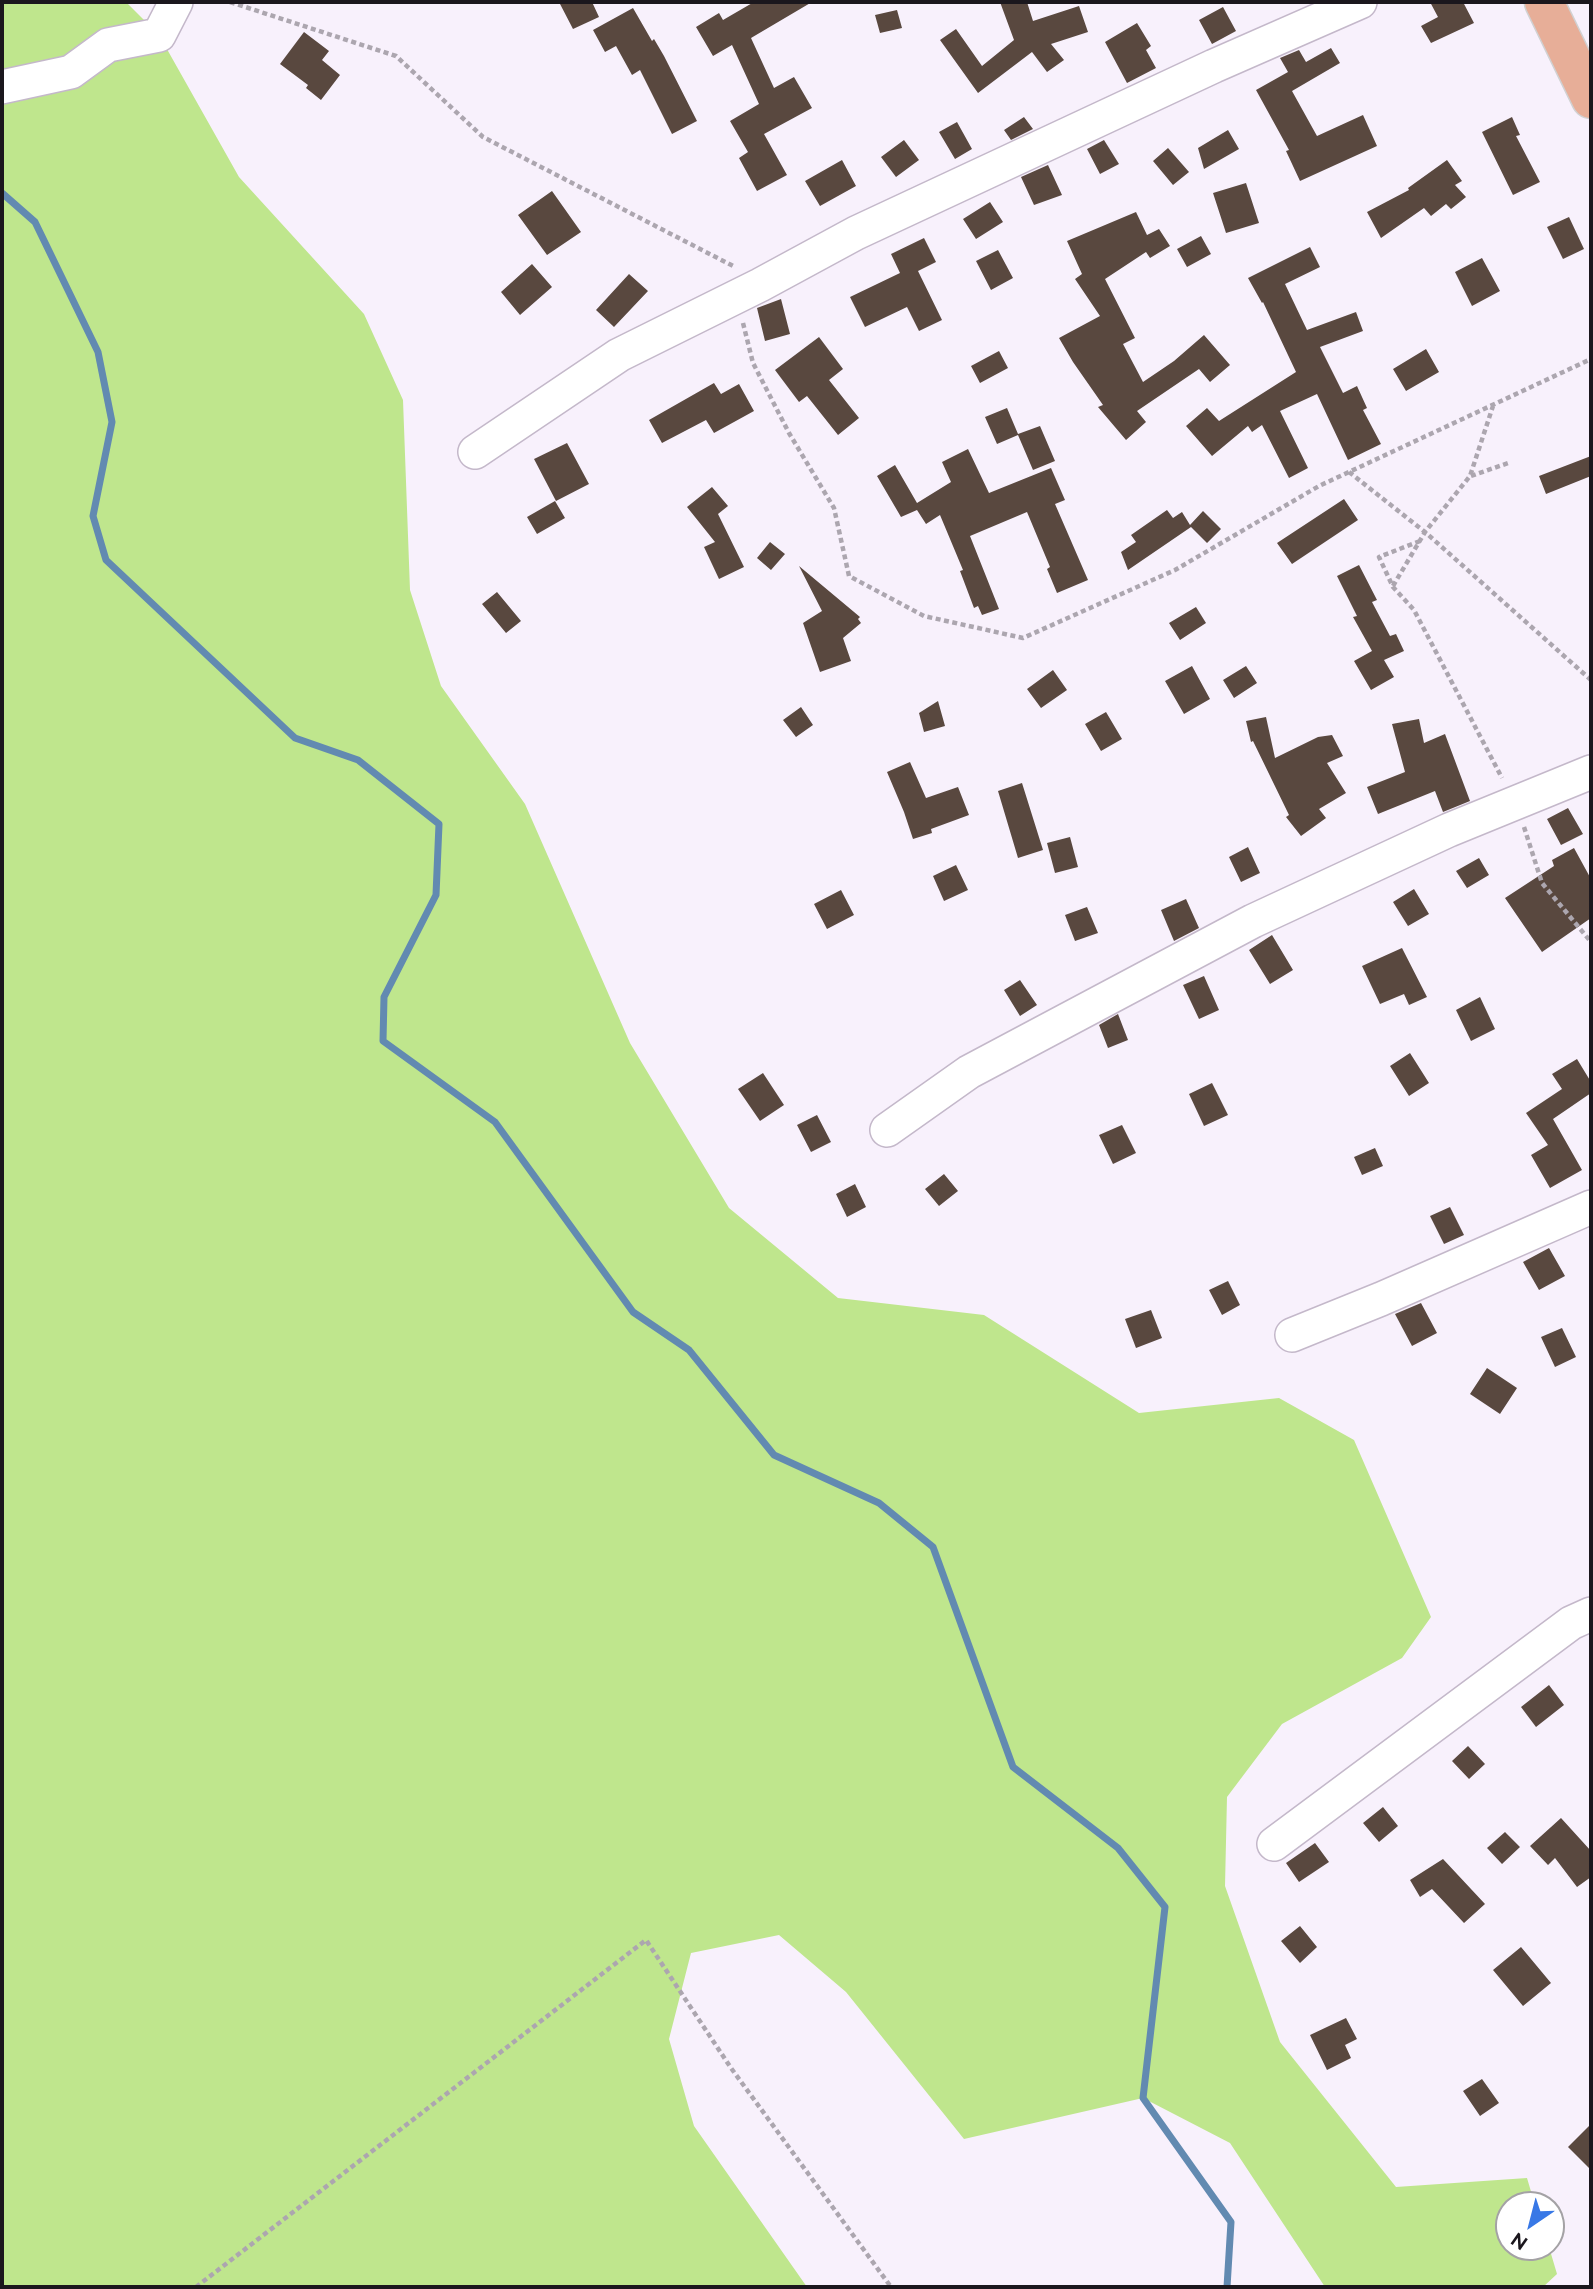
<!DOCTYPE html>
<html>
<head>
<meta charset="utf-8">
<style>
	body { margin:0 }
	#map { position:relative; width:1593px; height:2289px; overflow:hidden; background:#f8f1fc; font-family:Raleway,sans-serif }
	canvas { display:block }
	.frame { position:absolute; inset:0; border:4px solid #1b171d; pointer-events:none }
	.north { position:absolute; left:1495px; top:2191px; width:70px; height:70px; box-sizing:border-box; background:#fff; border:2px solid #a4a2a5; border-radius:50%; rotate:215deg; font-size:19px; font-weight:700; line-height:28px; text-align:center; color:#1b171d }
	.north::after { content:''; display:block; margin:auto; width:24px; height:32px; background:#3878e6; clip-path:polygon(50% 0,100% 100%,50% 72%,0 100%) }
</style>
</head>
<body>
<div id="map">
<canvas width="1593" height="2289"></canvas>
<div class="frame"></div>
<div class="north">N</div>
</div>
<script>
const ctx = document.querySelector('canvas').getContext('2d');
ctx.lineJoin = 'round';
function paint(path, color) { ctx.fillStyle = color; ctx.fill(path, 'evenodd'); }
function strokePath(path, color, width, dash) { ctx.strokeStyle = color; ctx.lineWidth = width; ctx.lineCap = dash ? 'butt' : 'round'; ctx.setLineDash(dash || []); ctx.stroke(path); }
paint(new Path2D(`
	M2 2H126L159 35 239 177 364 314 403 400 410 590 441 686 525 804 630 1043 729 1208 838 1298 984 1315 1139 1413 1279 1398 1354 1440 1431 1617 1402 1658 1282 1724 1227 1797 1225 1886 1280 2042 1396 2187 1527 2178 1535 2205H1509V2247H1549L1557 2274 1543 2287H1325L1230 2143 1143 2098 964 2139 846 1992 779 1935 691 1953 669 2039 694 2126 807 2287H2Z`), '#bfe68d');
strokePath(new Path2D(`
	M2 193 35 222 98 352 112 422 93 516 106 560 295 738 358 760 439 824 436 895 384 997 383 1041 495 1122 633 1312 689 1350 774 1455 879 1503 933 1547 1013 1767 1118 1848 1165 1907 1143 2098 1231 2222 1227 2287`), '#628ab1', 7);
paint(new Path2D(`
	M559 2H592L599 17 573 29Z
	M754 2H812L751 38 774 88 794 77 812 108 764 134 787 175 757 191 739 158 748 152 730 121 759 104 732 45 713 56 696 27 719 13 723 20Z
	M1000 2H1027L1033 21 1079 6 1088 32 1051 44 1064 60 1047 72 1032 52 978 93 940 40 956 29 982 66 1014 40Z
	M1430 2H1463L1474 23 1431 43 1421 26 1438 17Z
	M1223 7 1236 31 1212 44 1199 20Z
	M633 8 652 41 654 39 664 56 697 121 672 134 640 70 632 75 616 46 605 52 593 30Z
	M897 10 902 28 880 33 875 15Z
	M1137 23 1151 46 1146 50 1156 68 1127 83 1105 42Z
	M304 32 329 51 322 60 340 75 321 100 306 88 308 85 280 64Z
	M1331 48 1340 63 1292 91 1317 136 1363 115 1377 146 1300 181 1286 151 1289 150 1256 90 1288 72 1280 58 1299 50 1306 62Z
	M1024 117 1033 129 1011 140 1004 130Z
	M1512 117 1520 135 1516 136 1540 182 1513 195 1482 132Z
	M957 122 972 149 955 159 939 132Z
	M1228 130 1239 149 1204 169 1198 148Z
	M904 140 919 160 896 177 881 157Z
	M1104 140 1119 164 1100 174 1087 149Z
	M1168 148 1189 172 1173 185 1153 161Z
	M842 160 856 186 820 206 805 181Z
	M1447 160 1462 181 1455 185 1466 197 1451 209 1446 204 1431 216 1424 208 1381 238 1367 212 1409 190 1408 188Z
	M1048 165 1062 195 1034 205 1021 177Z
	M1246 183 1259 223 1226 233 1213 193Z
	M552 191 581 232 547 255 518 215Z
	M990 202 1003 222 976 239 963 219Z
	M1136 212 1147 235 1159 229 1170 246 1150 258 1146 252 1105 279 1135 338 1123 344 1143 382 1174 361 1204 335 1230 365 1210 382 1199 369 1137 411 1146 422 1126 440 1098 407 1103 405 1073 362 1059 338 1100 316 1075 279 1082 274 1067 241Z
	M1569 217 1584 249 1563 259 1547 227Z
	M1201 236 1211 254 1187 267 1177 249Z
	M924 238 936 262 918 271 942 320 919 331 907 307 865 327 850 297 900 273 891 254Z
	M1310 247 1320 267 1285 284 1307 330 1356 312 1363 331 1320 347 1343 393 1357 386 1367 408 1363 410 1381 444 1348 460 1317 394 1280 411 1308 468 1289 478 1262 425 1252 432 1248 426 1212 456 1186 426 1207 408 1219 421 1296 372 1263 302 1262 303 1248 278Z
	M998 250 1013 278 991 290 976 261Z
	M1482 258 1500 291 1472 306 1455 272Z
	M532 264 552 287 520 315 501 292Z
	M629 274 648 291 614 327 596 310Z
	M781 299 790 334 765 341 757 308Z
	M819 337 843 369 829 380 859 418 838 435 807 396 799 402 775 370Z
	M1426 349 1439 372 1406 391 1393 369Z
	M999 351 1008 368 980 383 971 366Z
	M714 383 721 394 739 384 754 411 714 433 706 420 662 443 649 420Z
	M1007 408 1018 434 1040 426 1055 461 1033 470 1018 435 997 444 985 417Z
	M567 443 589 484 556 501 534 459Z
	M968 449 989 493 1051 468 1065 500 1055 504 1088 580 1057 593 1047 569 1050 567 1027 512 970 536 999 609 982 615 978 606 974 608 960 571 963 570 940 515 926 524 917 510 901 517 877 476 895 465 917 503 951 482 942 462Z
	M1591 456V476L1546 494 1539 476Z
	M712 487 728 506 718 514 744 567 719 579 704 547 715 542 687 507Z
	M1344 499 1358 520 1292 564 1277 543Z
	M555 501 565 518 537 534 527 517Z
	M1167 510 1173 518 1182 512 1190 525 1203 511 1221 529 1207 543 1191 527 1128 570 1121 552 1136 542 1131 535Z
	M770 542 785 554 771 570 757 558Z
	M1359 565 1377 600 1372 602 1390 636 1396 634 1404 651 1384 660 1394 677 1371 690 1354 661 1372 651 1353 617 1357 616 1337 576Z
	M799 566 860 617 858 619 861 623 843 638 851 661 820 672 803 623 822 611Z
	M497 592 521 621 506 633 482 604Z
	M1196 607 1206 623 1180 640 1169 623Z
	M1192 666 1210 699 1184 714 1165 681Z
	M1246 666 1257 683 1234 698 1223 680Z
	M1053 670 1067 690 1041 708 1027 689Z
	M938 701 945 726 924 732 919 713Z
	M801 707 813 725 796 737 783 720Z
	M1106 712 1122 739 1101 751 1085 724Z
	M1266 717 1275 758 1318 737 1332 735 1343 756 1327 763 1346 793 1319 809 1326 818 1301 836 1286 817 1289 815 1253 741 1251 742 1246 721Z
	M1419 719 1424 743 1445 734 1470 801 1443 812 1435 791 1378 814 1367 787 1405 772 1392 724Z
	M910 762 926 798 958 787 969 815 931 829 932 833 913 839 904 812 887 772Z
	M1022 783 1043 850 1018 858 998 791Z
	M1568 808 1583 834 1561 845 1547 819Z
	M1070 837 1078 867 1055 873 1047 843Z
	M1248 847 1260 873 1241 882 1229 857Z
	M1574 848 1591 879V918L1542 952 1505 898 1554 866 1552 860Z
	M1479 858 1489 875 1467 888 1456 871Z
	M956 865 968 890 944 901 933 876Z
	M1414 889 1429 914 1408 926 1393 902Z
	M841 890 854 915 827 929 814 904Z
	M1186 899 1199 928 1174 941 1161 910Z
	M1087 907 1098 933 1075 941 1065 915Z
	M1272 935 1293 970 1270 984 1249 950Z
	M1402 948 1427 997 1409 1005 1404 994 1380 1004 1362 966Z
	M1204 976 1219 1010 1199 1019 1183 985Z
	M1020 980 1037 1005 1020 1016 1004 990Z
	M1480 997 1495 1029 1471 1041 1456 1010Z
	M1118 1014 1128 1040 1108 1048 1099 1025Z
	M1410 1053 1429 1083 1409 1096 1390 1066Z
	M1577 1059 1591 1082V1093L1553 1119 1582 1170 1550 1188 1531 1155 1548 1145 1526 1113 1562 1089 1552 1074Z
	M763 1073 784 1105 760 1121 738 1089Z
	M1212 1083 1228 1115 1204 1126 1189 1094Z
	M817 1115 831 1142 811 1152 797 1125Z
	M1122 1125 1136 1153 1113 1164 1099 1135Z
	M1375 1148 1383 1166 1362 1175 1354 1157Z
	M944 1174 958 1191 939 1206 925 1189Z
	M855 1184 866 1207 847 1217 836 1194Z
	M1450 1207 1464 1235 1444 1244 1430 1216Z
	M1549 1248 1565 1276 1539 1290 1523 1262Z
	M1228 1281 1240 1305 1222 1315 1209 1290Z
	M1421 1303 1437 1333 1412 1346 1395 1314Z
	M1151 1310 1162 1338 1136 1348 1125 1319Z
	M1562 1328 1576 1357 1555 1367 1541 1337Z
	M1487 1368 1517 1388 1500 1414 1470 1394Z
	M1549 1685 1564 1705 1536 1727 1521 1707Z
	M1468 1746 1485 1764 1469 1779 1452 1761Z
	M1383 1807 1398 1826 1379 1842 1363 1823Z
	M1561 1818 1591 1851V1877L1577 1887 1555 1858 1548 1865 1530 1846Z
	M1505 1832 1520 1847 1502 1864 1487 1848Z
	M1315 1843 1329 1862 1299 1882 1286 1863Z
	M1443 1859 1485 1904 1464 1923 1432 1889 1420 1897 1410 1880Z
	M1300 1926 1317 1947 1300 1963 1281 1941Z
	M1521 1947 1551 1983 1523 2006 1493 1970Z
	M1346 2018 1357 2039 1345 2045 1351 2058 1327 2070 1310 2035Z
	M1482 2079 1499 2103 1480 2116 1463 2091Z
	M1591 2124V2170L1568 2147Z`), '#59483f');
const minor = new Path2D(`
	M2 87 71 72 108 45 159 35 176 2
	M475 452 619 355 760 285 856 233 1214 66 1360 2
	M887 1130 969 1072 1253 921 1449 830 1591 772
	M1292 1335 1381 1299 1591 1207
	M1274 1844 1571 1623 1591 1614`);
const major = new Path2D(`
	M1544 2 1591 99`);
strokePath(minor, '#c4b8ca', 36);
strokePath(major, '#d1d1d2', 41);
strokePath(new Path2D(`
	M230 2 396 56 483 137 735 267
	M743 323 753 363 789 433 834 508 849 576 924 616 1023 638 1175 570 1319 486 1591 359
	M1349 472 1425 532 1591 680
	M1471 476 1511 462
	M1420 541 1379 557 1393 587 1414 610 1502 778
	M1393 586 1425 532 1470 476 1493 406
	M1524 827 1542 883 1591 942
	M196 2287 646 1940 731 2068 891 2287`), '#aca6af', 4.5, [5, 3.5]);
strokePath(minor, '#fff', 33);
strokePath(major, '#e7ae98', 38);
</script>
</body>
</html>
